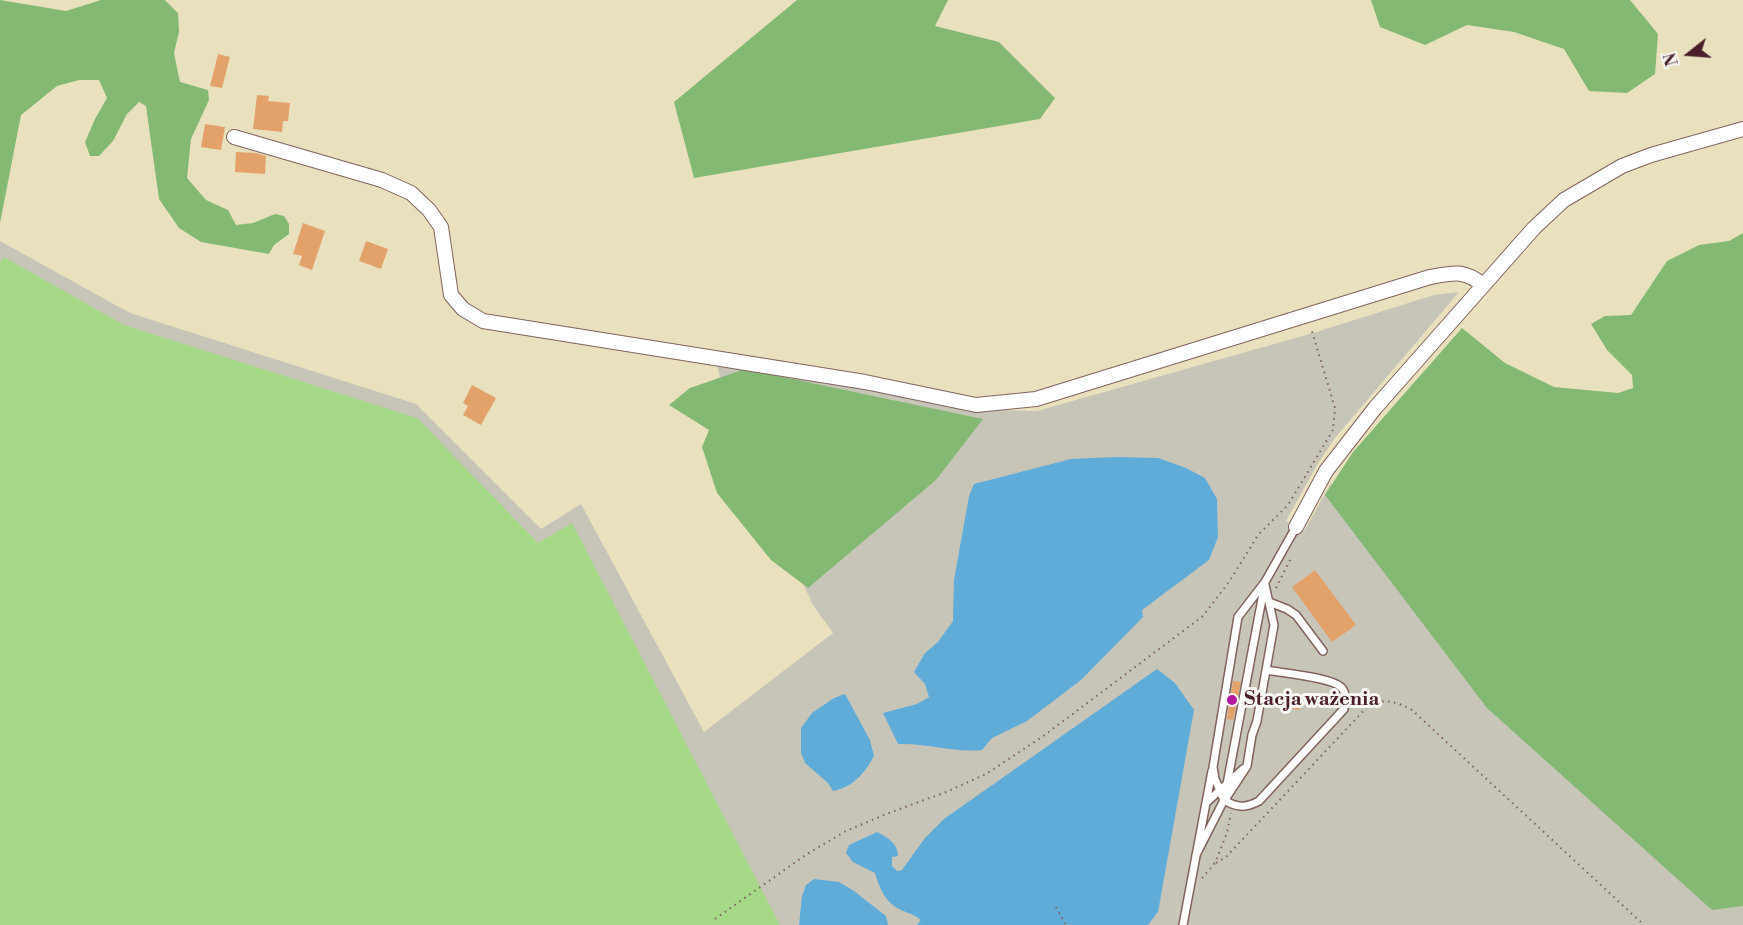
<!DOCTYPE html>
<html>
<head>
<meta charset="utf-8">
<style>
	body { margin:0 }
	#map { position:relative; width:1743px; height:925px; overflow:hidden; background:#e9e1bd; font-family:"Libre Bodoni",serif }
	canvas { display:block }
	.north { position:absolute; left:1659px; top:24px; width:60px; height:60px; -webkit-text-stroke:4px #f6f6f2; paint-order:stroke; rotate:253deg; font-size:16px; font-weight:700; line-height:24px; text-align:center; color:#4a1f2b }
	.north::after { content:''; display:block; margin:auto; width:21px; height:27px; background:#4a1f2b; clip-path:polygon(50% 0,100% 100%,50% 72%,0 100%) }
</style>
</head>
<body>
<div id="map">
<canvas width="1743" height="925"></canvas>
<div class="north">N</div>
</div>
<script>
const ctx = document.querySelector('canvas').getContext('2d');
ctx.lineJoin = 'round';
function paint(path, color) { ctx.fillStyle = color; ctx.fill(path, 'evenodd'); }
function strokePath(path, color, width, dash) { ctx.strokeStyle = color; ctx.lineWidth = width; ctx.lineCap = dash ? 'butt' : 'round'; ctx.setLineDash(dash || []); ctx.stroke(path); }
function label(font, color, halo, rows, align = 'center') {
  ctx.font = font + ' "Libre Bodoni",serif'; ctx.lineWidth = 6; ctx.setLineDash([]); ctx.textBaseline = 'middle'; ctx.strokeStyle = halo; ctx.fillStyle = color; for (const [text, x, y, turn = 0] of rows) {
    ctx.save(); ctx.translate(x, y); ctx.rotate((+turn || 0) * Math.PI / 180); ctx.textAlign = isNaN(turn) ? turn : align; if (halo) ctx.strokeText(text, 0, 0); ctx.fillText(text, 0, 0); ctx.restore();
  }
}
paint(new Path2D(`
	M0 241 130 313 416 404 541 529 581 504 704 732 833 633 813 605 736 441 717 365 988 410 1037 411 1313 333 1434 295 1459 292 1335 438 1317 465 1286 521 1304 531 1331 483 1485 688 1743 891V925H0Z`), '#c7c5b8');
paint(new Path2D(`
	M4 257 124 325 417 418 538 543 572 523 780 925H0V262Z`), '#a5d988');
paint(new Path2D(`
	M0 0 66 11 101 0H165L178 13 179 32 174 53 180 82 208 90 209 100 191 139 187 178 206 200 228 210 236 225 253 223 275 214 284 216 289 224V234L274 245 269 254 201 242 179 228 159 199 146 106 139 102 127 114 113 141 99 156H90L85 142 95 119 107 98 99 80H79L57 86 21 115 0 223Z
	M797 0H948L935 26 999 42 1055 98 1040 119 694 178 674 102Z
	M1371 0H1630L1658 34 1655 74 1627 93 1589 91 1564 49 1514 32 1467 25 1425 45 1380 27Z
	M1743 233V906L1712 910 1487 708 1325 495 1353 452 1462 328 1505 363 1554 387 1618 393 1633 388 1632 375 1607 350 1591 324 1605 316 1631 315 1667 261 1699 245 1729 241Z
	M745 369 983 419 936 480 808 588 771 560 717 493 702 447 709 430 669 405 690 388Z`), '#84b974');
paint(new Path2D(`
	M1117 457 1158 458 1186 468 1205 478 1217 499 1218 537 1209 560 1142 610 1143 617 1081 680 1027 721 992 738 982 750C954 753 927 743 898 744L883 713 917 704 929 697 925 684 914 672 925 653 938 642 953 621 954 580 969 496 974 484 1071 459Z
	M1157 669 1175 683 1194 710 1158 912 1148 925H917L921 920C914 914 907 913 899 909 885 902 879 887 875 873L853 862 846 853 849 845 877 832C888 837 898 844 898 856L892 857V866L897 871 902 870 925 838 944 819Z
	M845 694 870 740 874 756C864 774 853 787 833 791L828 783 805 763 801 753V728L812 713 834 698Z
	M814 879 839 882 854 891 886 916 888 925H799L802 896 806 885Z`), '#60acd9');
paint(new Path2D(`
	M218 54 230 57 222 88 210 86Z
	M257 95 269 96 268 101 290 103 288 121H283L282 132 253 129Z
	M205 124 225 127 221 150 201 147Z
	M236 152 256 153 266 156 265 174 235 172Z
	M303 223 325 231 312 270 299 265 302 256 293 254Z
	M366 241 388 249 381 269 359 261Z
	M472 385 496 398 481 425 463 415 468 406 463 403Z
	M1315 570 1356 625 1332 642 1292 587Z
	M1233 681 1241 682 1233 720 1227 719Z
	M1282 693 1302 697 1299 710 1279 706Z`), '#e4a26b');
const lane = new Path2D(`
	M1269 602 1287 609 1296 615 1323 651
	M1266 670C1282 673 1330 677 1341 687 1347 693 1346 701 1344 709L1259 801C1246 808 1237 808 1224 800L1215 779 1213 767 1238 617 1265 582 1296 527
	M1226 798 1247 766 1252 735 1257 721 1274 625 1265 585
	M1207 802 1243 769
	M1196 855 1224 800 1265 583
	M1183 925 1212 771`);
const street = new Path2D(`
	M234 137 382 180 411 193 429 210 441 227 451 295 463 309 483 321 865 382 976 405 1036 399 1430 277C1453 273 1464 269 1483 285
	M1296 527 1326 471 1375 408 1534 228 1564 200 1622 166 1651 155 1743 129`);
strokePath(lane, '#82635e', 10);
strokePath(street, '#82635e', 16);
strokePath(new Path2D(`
	M1276 588 1291 558
	M1216 863 1226 857 1369 705C1385 698 1397 702 1412 710L1644 925
	M1202 878 1215 863 1227 833 1231 813
	M1056 907 1066 925
	M715 919 807 854 846 831 889 813 946 792 986 774 1042 737 1203 616 1229 582 1258 535 1288 505 1333 430 1335 408 1311 328`), '#82635e', 2, [1.5, 4.5]);
strokePath(lane, '#fff', 7);
strokePath(street, '#fff', 14);
for (const [x, y, r, color] of [
	[1232,700,6,"#b5179e"]
]) { const dot = new Path2D(); dot.arc(x, y, r, 0, 2 * Math.PI); ctx.fillStyle = color; ctx.fill(dot); strokePath(dot, '#f6f6f2', 2); }
label('bold 20px', '#4a1f2b', '#f6f6f2', [
	["Stacja ważenia",1244,700]
], 'left');
</script>
</body>
</html>
